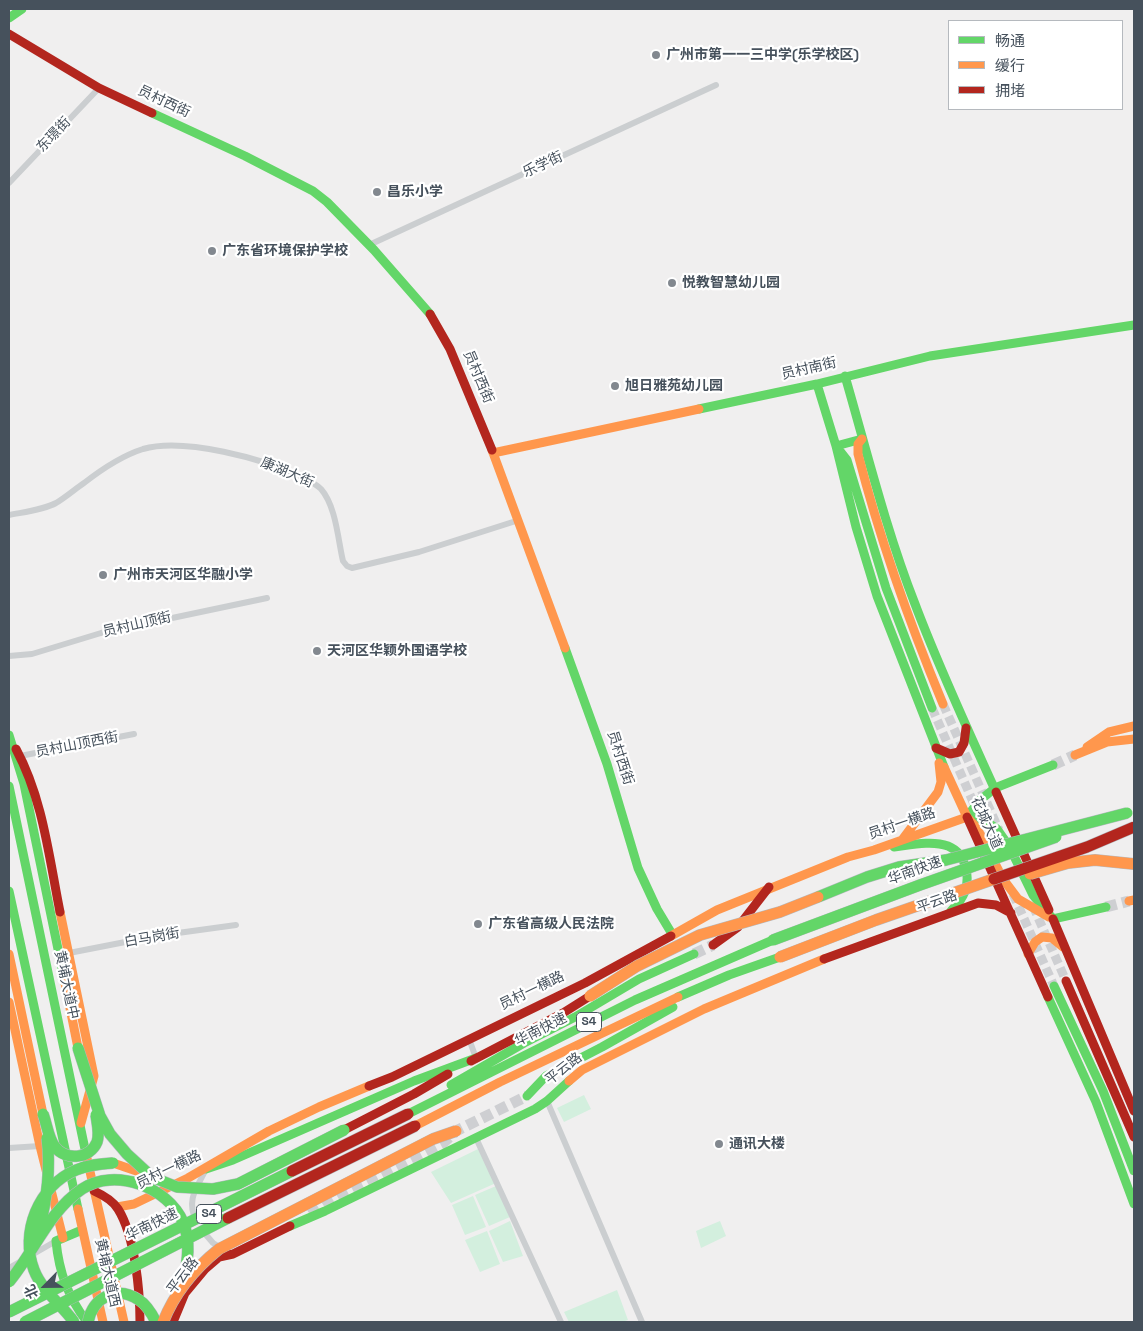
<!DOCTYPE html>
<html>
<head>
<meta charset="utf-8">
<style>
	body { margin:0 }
	#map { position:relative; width:1143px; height:1331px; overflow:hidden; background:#f0efef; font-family:"Space Grotesk","Noto Sans SC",sans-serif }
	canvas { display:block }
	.frame { position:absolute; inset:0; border:10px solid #46515c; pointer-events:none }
	.legend { position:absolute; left:948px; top:20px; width:175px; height:90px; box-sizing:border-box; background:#fff; border:1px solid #b5b9be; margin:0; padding:6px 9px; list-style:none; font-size:15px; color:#46515c }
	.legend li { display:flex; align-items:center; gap:10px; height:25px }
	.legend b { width:25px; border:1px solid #b5b9be }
	.north { position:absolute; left:20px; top:1261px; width:50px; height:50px; -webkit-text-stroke:4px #fff; paint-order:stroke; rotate:247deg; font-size:14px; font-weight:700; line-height:20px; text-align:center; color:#46515c }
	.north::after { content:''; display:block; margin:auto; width:18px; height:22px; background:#46515c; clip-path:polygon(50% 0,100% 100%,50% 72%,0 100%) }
</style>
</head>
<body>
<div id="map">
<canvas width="1143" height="1331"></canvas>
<div class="frame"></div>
<ul class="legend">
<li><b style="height:6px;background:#63d668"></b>畅通</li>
<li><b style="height:6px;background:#ff974d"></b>缓行</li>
<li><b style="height:6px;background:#b3261e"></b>拥堵</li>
</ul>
<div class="north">北</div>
</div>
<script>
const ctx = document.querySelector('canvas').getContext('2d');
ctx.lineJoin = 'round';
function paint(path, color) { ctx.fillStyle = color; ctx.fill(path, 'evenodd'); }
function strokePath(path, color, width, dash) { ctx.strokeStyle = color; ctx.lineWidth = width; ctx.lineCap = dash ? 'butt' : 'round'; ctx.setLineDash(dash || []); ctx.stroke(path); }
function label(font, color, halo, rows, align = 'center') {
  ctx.font = font + ' "Space Grotesk","Noto Sans SC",sans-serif'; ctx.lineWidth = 4.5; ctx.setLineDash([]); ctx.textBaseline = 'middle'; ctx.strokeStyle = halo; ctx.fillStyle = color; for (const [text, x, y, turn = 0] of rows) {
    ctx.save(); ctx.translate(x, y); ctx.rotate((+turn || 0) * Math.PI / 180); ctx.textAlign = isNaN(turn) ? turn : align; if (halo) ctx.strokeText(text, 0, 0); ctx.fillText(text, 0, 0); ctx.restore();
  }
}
paint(new Path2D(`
	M584 1095 591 1109 564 1122 557 1108Z
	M478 1149 496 1183 451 1203 431 1172Z
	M496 1186 510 1217 489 1226 475 1195Z
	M473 1196 486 1227 465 1235 452 1205Z
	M510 1221 523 1256 503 1262 489 1231Z
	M720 1221 726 1236 701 1248 696 1231Z
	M487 1231 500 1264 480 1272 465 1240Z
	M617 1290 628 1320 622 1322H569L564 1312Z`), '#d3efde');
strokePath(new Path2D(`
	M943 704 999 830
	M932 708 995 852
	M1013 894 1054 986
	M1033 906 1066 981`), '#cecfd2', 9, [9, 4.5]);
strokePath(new Path2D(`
	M1053 765 1075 755
	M1106 907 1129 901
	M694 954 713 945
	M310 1215 341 1196 442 1144 456 1131 527 1096`), '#cecfd2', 11, [11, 5.5]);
strokePath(new Path2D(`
	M9 183 99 88
	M369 245 716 85
	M9 515C24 512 43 510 56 503 66 497 75 489 84 483 102 469 121 456 143 449 184 437 264 459 302 477 308 480 316 484 321 489 336 506 338 540 343 561L347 566 352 568 419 552 519 520
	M9 656 32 654 101 633 267 598
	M20 756 134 734
	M69 953 156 936 236 925
	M469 1039 476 1058
	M547 1101 642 1322
	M476 1138 561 1322
	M9 1148 40 1146
	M196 1221C186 1199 197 1188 206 1169
	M201 1229 213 1243 223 1249
	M9 1268 56 1241`), '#cbced0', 6);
strokePath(new Path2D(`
	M9 18 22 9
	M152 113 245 156 313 191 327 202 374 250 430 314
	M845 376C867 452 886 530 915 604 939 668 968 730 996 792
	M817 384 836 446 856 527 877 596 944 767
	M699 409 817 384 930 356 1134 325
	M862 439 836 446 847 460 886 588 932 708
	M565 648 607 764 638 868 657 909 672 934
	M9 735 24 784 65 983
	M1053 765 995 788 979 801 967 817 987 822 997 829 1009 846 1033 895 1053 919 1106 907
	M9 786 86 1154
	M894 847C910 845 932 840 948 846 968 854 972 883 961 899 959 904 954 907 951 911
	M9 891 78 1209
	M1054 986 1103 1091 1134 1171
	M678 997 729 975 780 957
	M1048 997 1096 1102 1134 1204
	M451 1085 524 1043 575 1017 639 979 694 954
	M527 1096 546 1076 602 1047 673 1007
	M408 1114 635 1000 773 940
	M206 1169 233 1160 414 1081 476 1058
	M290 1226 325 1211 535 1109 547 1101 569 1081
	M82 1230 56 1241C59 1272 68 1297 87 1322`), '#63d668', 9);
strokePath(new Path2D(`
	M862 439 858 444V454C880 540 909 622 943 704
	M492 450 565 648
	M493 453 699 409
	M1087 747 1109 732 1134 726
	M1075 755 1107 742 1134 739
	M944 767 967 817 977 828 1003 879 1018 899 1049 917
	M902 840 938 792 941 782 939 763
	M1129 901 1134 900
	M60 912 94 1076 81 1123
	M671 936 717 910 848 857 874 850 967 817
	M9 954 43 1114
	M1028 954 1035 942 1042 937 1052 938 1063 947
	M65 983 78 1048
	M9 1002 40 1146 63 1238
	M569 1081 582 1070 704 1009 824 959
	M415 1126 500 1082 678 997
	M86 1154 124 1322
	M113 1163 148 1175
	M117 1207 134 1204 188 1178 269 1131 319 1107 369 1086
	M78 1209 103 1322`), '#ff974d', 9);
strokePath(new Path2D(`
	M9 34 99 88 152 113
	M430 314 450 349 492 450
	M936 748 950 754 959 752 964 743 966 728
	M16 749C43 799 49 857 60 912
	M996 792 1049 910
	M967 817 1048 997
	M1053 919 1134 1111
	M713 945 738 927 769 887
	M824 959 978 903 996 905 1011 913
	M1066 981 1134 1137
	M471 1061 563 1013 590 996
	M369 1086 392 1077 585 983 671 936
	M344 1130 414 1094 448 1074
	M94 1191C103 1195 113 1201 118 1209 135 1236 140 1291 140 1322
	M173 1322 185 1293 205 1269 219 1257 233 1254 290 1226`), '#b3261e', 9);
const fastBridge = new Path2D(`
	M818 897 867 877 899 867 946 860 1127 813
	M773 940 920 885 1056 837
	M78 1048 100 1116 110 1134 127 1154 152 1177 177 1187 213 1189 238 1184 344 1130
	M43 1114C47 1124 48 1138 55 1147 66 1161 90 1159 97 1142 100 1134 97 1123 96 1115
	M38 1233C47 1201 51 1171 47 1138
	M9 1282C34 1252 49 1211 82 1189 115 1167 168 1187 183 1222 191 1241 188 1262 183 1282
	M9 1312 292 1171
	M25 1322 228 1218
	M74 1322C62 1305 42 1291 34 1270 20 1233 38 1186 76 1170 88 1165 100 1164 113 1163
	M88 1322C93 1297 117 1285 139 1300 147 1305 152 1314 156 1322`);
const slowBridge = new Path2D(`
	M1030 874 1068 863 1095 860 1134 864
	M780 957 876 920 994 879
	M590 996 637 966 700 935 780 912 818 897
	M163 1322C175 1292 194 1269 219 1249L433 1139 456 1131`);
const jamBridge = new Path2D(`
	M994 879 1087 847 1134 827
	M292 1171 408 1114
	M228 1218 415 1126`);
strokePath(fastBridge, '#b4b9bf', 12, []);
strokePath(slowBridge, '#b4b9bf', 12, []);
strokePath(jamBridge, '#b4b9bf', 12, []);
strokePath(fastBridge, '#63d668', 11);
strokePath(slowBridge, '#ff974d', 11);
strokePath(jamBridge, '#b3261e', 11);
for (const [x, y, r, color] of [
	[656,55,5,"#82888f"],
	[377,192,5,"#82888f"],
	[212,251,5,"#82888f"],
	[672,283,5,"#82888f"],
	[615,386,5,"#82888f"],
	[103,575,5,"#82888f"],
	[317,651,5,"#82888f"],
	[478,924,5,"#82888f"],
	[719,1144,5,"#82888f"]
]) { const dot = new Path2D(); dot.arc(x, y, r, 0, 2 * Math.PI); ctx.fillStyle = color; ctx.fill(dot); strokePath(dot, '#fff', 2); }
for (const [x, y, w] of [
	[589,1022,25],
	[209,1214,25]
]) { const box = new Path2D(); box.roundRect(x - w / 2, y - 9.5, w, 19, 4); ctx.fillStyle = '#fff'; ctx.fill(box); strokePath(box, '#46515c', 1); }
label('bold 12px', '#46515c', null, [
	["S4",589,1022],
	["S4",209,1214]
]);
label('bold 14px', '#46515c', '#fff', [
	["广州市第一一三中学(乐学校区)",666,55],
	["昌乐小学",387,192],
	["广东省环境保护学校",222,251],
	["悦教智慧幼儿园",682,283],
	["旭日雅苑幼儿园",625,386],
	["广州市天河区华融小学",113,575],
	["天河区华颖外国语学校",327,651],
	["广东省高级人民法院",488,924],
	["通讯大楼",729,1144]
], 'left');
label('14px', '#46515c', '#fff', [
	["员村西街",164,102,25],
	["东璟街",54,135,-46],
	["乐学街",543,165,-25],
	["员村南街",809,369,-13],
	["员村西街",478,377,67],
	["康湖大街",287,473,23],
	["员村山顶街",137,625,-13],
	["员村山顶西街",77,745,-11],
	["员村西街",620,758,72],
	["花城大道",986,823,66],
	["员村一横路",902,824,-19],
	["华南快速",915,871,-20],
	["平云路",937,902,-19],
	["白马岗街",152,938,-10],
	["黄埔大道中",66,985,78],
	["员村一横路",532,991,-26],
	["华南快速",541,1030,-27],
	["平云路",564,1069,-38],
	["员村一横路",169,1170,-26],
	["华南快速",152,1225,-26],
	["黄埔大道西",107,1273,77],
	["平云路",183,1276,-53]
]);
</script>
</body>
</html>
